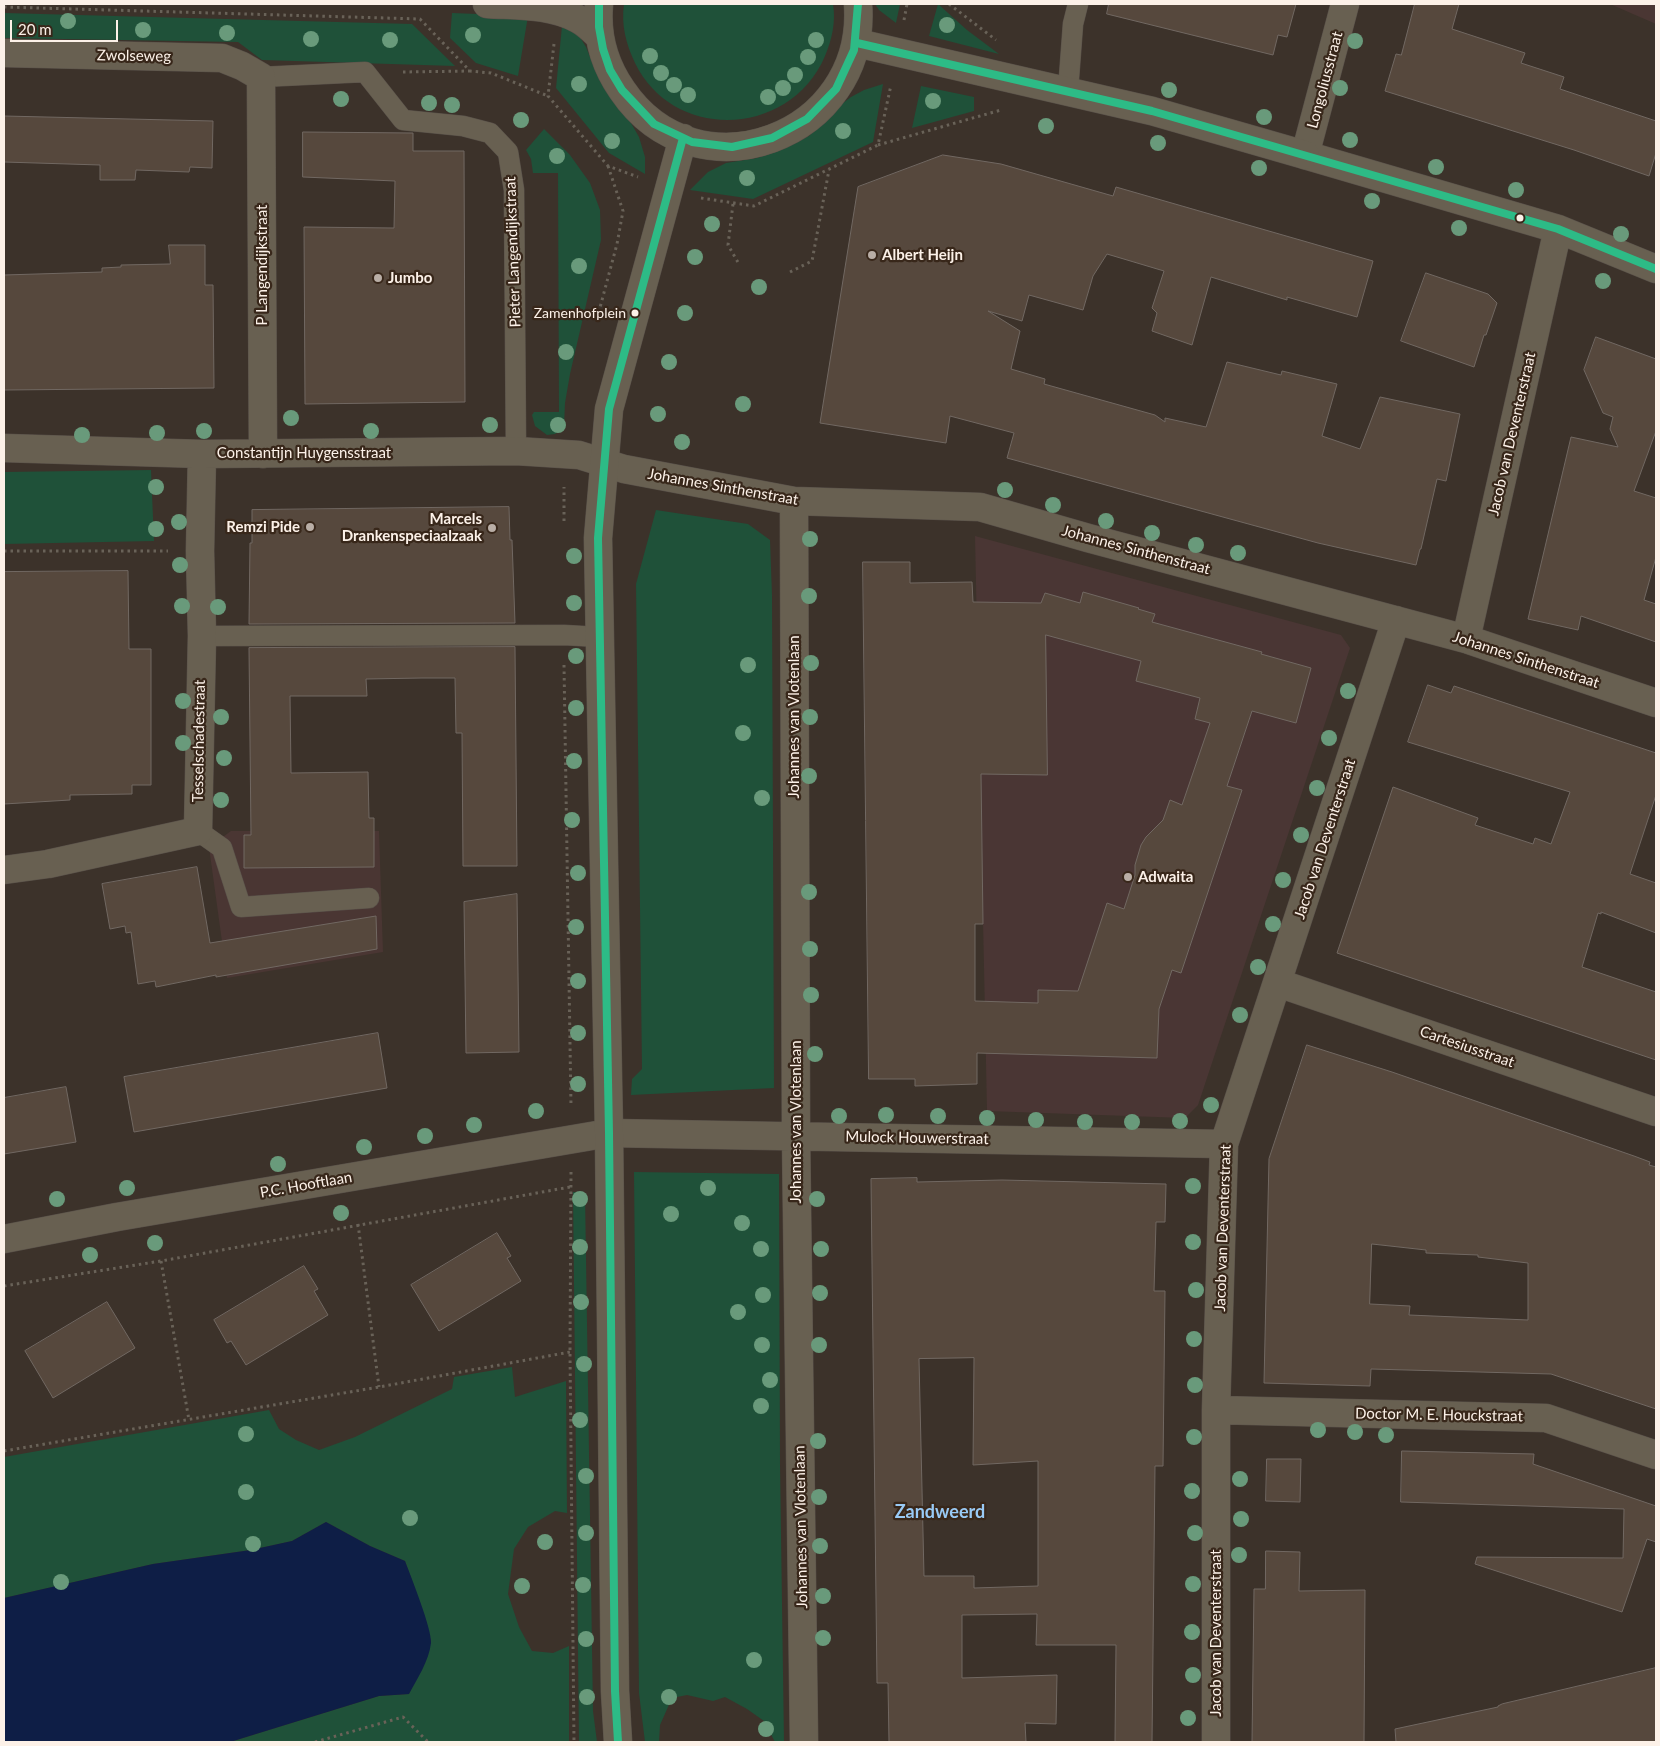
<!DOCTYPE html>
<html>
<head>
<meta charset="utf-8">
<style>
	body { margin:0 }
	#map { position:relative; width:1660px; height:1746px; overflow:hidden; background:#3c322a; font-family:Lato,sans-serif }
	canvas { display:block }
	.frame { position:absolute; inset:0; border:5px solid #fcf1e8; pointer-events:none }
	.scale { position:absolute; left:10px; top:20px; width:108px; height:22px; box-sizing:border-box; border:2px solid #fcf1e8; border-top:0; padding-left:6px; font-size:15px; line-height:18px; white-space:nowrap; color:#fcf1e8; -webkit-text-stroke:4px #38271a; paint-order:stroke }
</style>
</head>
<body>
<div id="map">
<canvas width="1660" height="1746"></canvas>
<div class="frame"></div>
<div class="scale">20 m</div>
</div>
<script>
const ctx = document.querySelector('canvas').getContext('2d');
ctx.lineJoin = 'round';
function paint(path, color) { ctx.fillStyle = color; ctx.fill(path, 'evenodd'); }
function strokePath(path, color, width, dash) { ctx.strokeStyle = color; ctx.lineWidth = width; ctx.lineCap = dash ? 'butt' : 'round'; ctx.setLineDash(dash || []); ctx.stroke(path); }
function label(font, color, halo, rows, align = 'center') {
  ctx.font = font + ' Lato,sans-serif'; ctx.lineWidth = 4.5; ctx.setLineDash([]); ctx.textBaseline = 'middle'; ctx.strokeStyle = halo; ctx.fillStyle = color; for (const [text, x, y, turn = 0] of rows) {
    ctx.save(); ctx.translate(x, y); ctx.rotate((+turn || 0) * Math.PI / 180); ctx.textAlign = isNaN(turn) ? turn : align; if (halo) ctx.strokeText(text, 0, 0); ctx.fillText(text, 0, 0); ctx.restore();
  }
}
paint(new Path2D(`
	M1610 4H1656V24Z
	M231 831H379L383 952 227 978 209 847Z`), '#4a3633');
paint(new Path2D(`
	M975 536 1341 635 1350 648 1198 1105 1185 1118 987 1111Z`), '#4a3634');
paint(new Path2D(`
	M624 4H833C836 21 832 40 825 56 791 137 674 143 635 63 626 44 621 25 624 4Z
	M875 4H900L896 23 879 10Z
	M938 4 967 30 999 54 929 36Z
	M4 13 412 24 455 66 262 60 238 42 4 38Z
	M452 13 528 16 518 76 476 63 450 38Z
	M562 26 578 34 586 47 596 71 615 104 631 123 639 137 645 157V174L609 153 556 88Z
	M883 84 873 142 753 199 690 190 708 172 726 163 757 158 779 150 809 136 830 113 851 97 864 90Z
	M921 86 974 97V111L912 128Z
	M544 129 570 155 590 183 600 210 601 240 570 374 565 403 564 426 561 430 555 434 547 435 535 426 532 415 534 412H559L558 173H533L531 159 526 150Z
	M151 470 154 541 4 544V472Z
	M656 510 748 524 770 540 772 595 774 1088 631 1095 632 1079 642 1069 636 584Z
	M634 1172 779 1174 780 1465 784 1742H775L764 1721 747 1709 725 1697 713 1701 687 1695 672 1698 660 1725 659 1742H645L639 1693Z
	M573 1192 585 1193 593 1711 597 1742H579Z
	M512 1367 515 1397 566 1381 567 1513 555 1511 528 1527 514 1549 508 1594 519 1627 532 1651 553 1653 569 1646V1742H230L379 1696 409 1694 431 1642 426 1621 405 1561 370 1546 326 1522 292 1541 251 1550 153 1564 4 1598V1457L269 1410 279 1429 296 1440 319 1450 355 1437 452 1389 454 1377Z`), '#1f5139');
paint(new Path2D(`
	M326 1522 370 1546 405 1561C411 1577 432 1629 431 1643 429 1661 417 1679 409 1694L379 1696 230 1742H4V1598L153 1564 251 1550 292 1541Z`), '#0e1e46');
const building = new Path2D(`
	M1109 4H1296L1287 37 1278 35 1273 55 1107 14Z
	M1415 4H1459L1452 29 1525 53 1521 63 1564 77 1560 89 1656 121V153L1649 176 1574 150 1385 91 1396 54 1401 55Z
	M4 116 213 121 212 168 190 167 189 172 136 170 135 180H100V165L4 162Z
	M303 132 413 133V151H464L465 402 305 404 304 227 394 228 395 181 303 177Z
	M943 155 1001 164 1113 196 1116 187 1373 261 1357 317 1287 297V300L1211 277 1192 345 1152 331 1157 313 1152 308 1164 271 1107 254 1093 276 1083 310 1029 295 1022 321 988 311 1020 331 1011 369 1045 379 1044 384 1155 415 1165 422V418L1206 427 1227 362 1281 375 1282 371 1337 384 1322 436 1360 449 1380 397 1460 414 1446 481 1437 479 1421 549H1420L1416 565 1318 543 1007 458 1014 433 950 416 946 443 820 423 858 187Z
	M169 245H205V285H213L214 388 4 390V275L102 272V268L121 267V265L170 264Z
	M1426 273 1488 294 1497 303 1486 335H1484L1474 367 1401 341Z
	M1596 337 1656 359V431L1634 491 1656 498V557L1644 600 1656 604V642L1581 616 1578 630 1528 619 1571 437 1618 447 1610 429 1613 417 1603 413 1584 370Z
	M509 507 510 540H512L515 623 249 624 250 543H252V510Z
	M863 562H910V583L972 582 973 602 1041 603 1045 593 1080 603 1083 592 1139 608 1138 609 1155 614 1152 622 1262 652 1261 654 1311 668 1296 723 1252 711 1227 786 1242 790 1181 973 1172 970 1159 1009 1157 1058 977 1053V1084L915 1086V1079H869ZM1046 635 1141 661 1136 681 1200 698 1195 719 1210 723 1182 805 1170 800 1163 820 1146 837 1141 845 1135 865V875L1124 909 1107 903 1078 991 1038 990V1003L975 1001V924H983L981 774 1047 775Z
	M128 571 129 649H151V785H132V794L70 795V800L4 804V572Z
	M515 647 517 866H463L462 733H456L455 678H422L366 679 367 696H290L291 773 368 772 369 818H374V867L244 868V835H251L249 648Z
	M1428 685 1451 693 1454 686 1656 753V795L1630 874 1656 883V933L1601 912V914L1598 913 1582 967 1656 992V1060L1337 953 1393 787 1478 818 1475 825 1533 844 1535 838 1551 844 1570 792 1408 742Z
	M197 867 210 943 376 916 377 949 216 977V975L156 987 155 981 138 984 131 932 126 933 125 926 110 929 102 884Z
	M517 894 519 1052 466 1053 464 902Z
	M378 1033 387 1088 134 1132 124 1077Z
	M1307 1045 1392 1072 1634 1156 1650 1162 1649 1165 1656 1167V1409L1551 1374 1371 1369 1370 1386 1264 1383 1269 1159ZM1372 1244 1426 1250V1253L1478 1255V1257L1528 1263V1320L1409 1315 1410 1306 1370 1304Z
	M66 1087 76 1142 4 1154V1098Z
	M917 1178V1182L1002 1180 1166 1184 1165 1222H1156L1154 1291H1165L1163 1466H1155L1152 1742H1115L1116 1645H1036L1037 1614 962 1615V1678L1057 1675 1056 1724 1025 1723 1026 1742H889L888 1683H877L871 1179ZM974 1358 973 1465 1038 1461V1586L974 1588V1576H924L919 1359Z
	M497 1233 511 1256 507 1258 521 1281 439 1331 411 1285Z
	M304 1266 318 1289 314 1291 328 1315 246 1365 231 1341 227 1343 214 1320Z
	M107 1302 135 1348 53 1398 25 1351Z
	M1402 1451 1534 1454 1533 1464 1656 1506V1542L1647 1539 1622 1612 1475 1564 1477 1557 1623 1558 1624 1509 1401 1502Z
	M1267 1459H1301L1300 1502 1266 1501Z
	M1266 1551 1300 1552 1299 1591 1365 1590 1364 1742H1252L1254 1589H1265Z
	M1656 1668V1742H1396L1395 1729 1498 1707V1706L1502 1704Z`);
paint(building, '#56483d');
strokePath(building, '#716862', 1);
const service = new Path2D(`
	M261 77 365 72 403 120 463 126 490 133 508 152 514 190 516 451
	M1068 91 1073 24 1078 4
	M202 636 564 635 599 637
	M198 831 222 848 241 907 369 898`);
const minor = new Path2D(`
	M1345 4 1305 155 1558 229 1656 269
	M4 53 222 58 242 66 261 77 263 454
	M4 448 202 454 516 451 579 455 624 469 794 501 980 507 1088 538 1466 639 1656 703
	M794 501 796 1136 804 1742
	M1466 639 1558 229
	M4 870 48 864 198 831 202 636 200 551 202 454
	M1278 983 1656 1112
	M4 1239 117 1217 609 1133 1224 1144
	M1216 1410 1546 1418 1656 1455
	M1216 1742V1410L1224 1144 1396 620`);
const tertiary = new Path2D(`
	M487 4C519 6 549 4 578 19 586 23 593 30 599 36
	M599 4C596 35 604 64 622 90 697 201 868 137 858 4
	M857 43 1152 111 1305 155
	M618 1742 615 1691 609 1133 598 538 609 409 683 138`);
strokePath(service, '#59514a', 21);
strokePath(minor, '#59514a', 29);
strokePath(tertiary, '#59514a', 29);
strokePath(new Path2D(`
	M949 4 996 40
	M4 7 420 19 470 71 491 73 548 96
	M904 20 907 4
	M554 44 548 96 608 166 638 177
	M403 72 470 71
	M878 145 1001 110
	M701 198 754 206 878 145 891 85
	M733 204 728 245 739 264
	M790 272 812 261 829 170
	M598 319V315L617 244 623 211 608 166
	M564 521V487
	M4 551H168
	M564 665 571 1106
	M571 1172 570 1352 574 1742
	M358 1224 379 1387
	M161 1261 189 1420
	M4 1286 161 1261 570 1187
	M4 1451 379 1387 570 1352
	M315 1742 403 1717 428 1742`), '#696258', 3, [2.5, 4]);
strokePath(service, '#686051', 20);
strokePath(minor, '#686051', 28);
strokePath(tertiary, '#686051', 28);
strokePath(new Path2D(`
	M599 4V27L603 49 610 70 622 90 654 124 692 142 732 147 772 138 807 119 836 89 854 50 858 4
	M857 43 1152 111 1558 229 1656 269
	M618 1742 615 1691 609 1133 598 538 609 409 683 138`), '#2dbb86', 8);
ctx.fillStyle = '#699a7b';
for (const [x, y] of [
	[68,21],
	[947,25],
	[143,30],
	[227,33],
	[473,35],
	[311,39],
	[390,40],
	[816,40],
	[1355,41],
	[650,56],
	[808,57],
	[661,73],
	[795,75],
	[579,84],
	[674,85],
	[783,88],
	[1340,88],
	[1169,90],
	[688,95],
	[768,97],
	[341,99],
	[933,101],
	[429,103],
	[452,105],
	[1264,117],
	[521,120],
	[1046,126],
	[843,131],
	[1350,140],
	[612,141],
	[1158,143],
	[557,156],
	[1436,167],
	[1259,168],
	[747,178],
	[1516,190],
	[1372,201],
	[712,224],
	[1459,228],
	[1621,234],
	[695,257],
	[579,266],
	[1603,281],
	[759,287],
	[685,313],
	[566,352],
	[669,362],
	[743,404],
	[658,414],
	[291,418],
	[490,425],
	[558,425],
	[204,431],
	[371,431],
	[157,433],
	[82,435],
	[682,442],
	[156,487],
	[1005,490],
	[1053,505],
	[1106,521],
	[179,522],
	[156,529],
	[1152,533],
	[810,539],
	[1196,545],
	[1238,553],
	[574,556],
	[180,565],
	[809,596],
	[574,603],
	[182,606],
	[218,607],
	[576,656],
	[811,663],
	[748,665],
	[1348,691],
	[183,701],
	[576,708],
	[221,717],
	[810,717],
	[743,733],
	[1329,738],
	[183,743],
	[224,758],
	[574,761],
	[809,776],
	[1317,788],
	[762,798],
	[221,800],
	[572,820],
	[1301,835],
	[578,873],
	[1283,880],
	[809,892],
	[1273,924],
	[576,927],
	[810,949],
	[1258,967],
	[578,981],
	[811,995],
	[1240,1015],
	[578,1033],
	[815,1054],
	[578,1084],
	[1211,1105],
	[536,1111],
	[886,1115],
	[839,1116],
	[938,1116],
	[987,1118],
	[1036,1120],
	[1180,1121],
	[1085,1122],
	[1132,1122],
	[474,1125],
	[425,1136],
	[364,1147],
	[278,1164],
	[1193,1186],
	[127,1188],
	[708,1188],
	[57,1199],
	[580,1199],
	[817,1199],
	[341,1213],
	[671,1214],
	[742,1223],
	[1193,1242],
	[155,1243],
	[580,1247],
	[761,1249],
	[821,1249],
	[90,1255],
	[1196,1290],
	[820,1293],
	[763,1295],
	[581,1302],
	[738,1312],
	[1194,1339],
	[762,1345],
	[819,1345],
	[584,1364],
	[770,1380],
	[1195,1385],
	[761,1406],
	[580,1420],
	[1318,1430],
	[1355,1432],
	[246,1434],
	[1386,1435],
	[1194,1437],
	[818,1441],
	[586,1476],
	[1240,1479],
	[1192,1491],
	[246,1492],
	[819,1497],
	[410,1518],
	[1241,1519],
	[586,1533],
	[1195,1533],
	[545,1542],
	[253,1544],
	[820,1546],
	[1239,1555],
	[61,1582],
	[1193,1584],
	[583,1585],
	[522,1586],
	[823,1596],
	[1192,1632],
	[823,1638],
	[586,1639],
	[754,1660],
	[1193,1675],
	[587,1697],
	[669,1697],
	[1188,1718],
	[766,1729]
]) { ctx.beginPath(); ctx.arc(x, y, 8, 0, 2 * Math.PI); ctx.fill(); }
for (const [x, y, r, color] of [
	[1520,218,4.5,"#fcf1e8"],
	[872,255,5,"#b9aea6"],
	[378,278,5,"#b9aea6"],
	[635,313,4.5,"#fcf1e8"],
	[310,527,5,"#b9aea6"],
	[492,528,5,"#b9aea6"],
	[1128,877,5,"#b9aea6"]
]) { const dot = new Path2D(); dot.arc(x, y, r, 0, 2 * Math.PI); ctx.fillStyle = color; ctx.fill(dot); strokePath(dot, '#38271a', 2); }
label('14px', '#fcf1e8', '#38271a', [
	["Zamenhofplein",626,313]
], 'right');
label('15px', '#fcf1e8', '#38271a', [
	["Zwolseweg",134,56,1],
	["Longoliusstraat",1325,80,-75],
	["Pieter Langendijkstraat",513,252,-92],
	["P Langendijkstraat",262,265,-90],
	["Jacob van Deventerstraat",1512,434,-77],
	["Constantijn Huygensstraat",304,453],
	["Johannes Sinthenstraat",723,487,10],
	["Johannes Sinthenstraat",1136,550,15],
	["Johannes Sinthenstraat",1526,660,18],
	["Johannes van Vlotenlaan",794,717,-90],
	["Tesselschadestraat",199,741,-89],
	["Jacob van Deventerstraat",1325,839,-72],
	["Cartesiusstraat",1467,1047,19],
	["Johannes van Vlotenlaan",796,1122,-90],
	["Mulock Houwerstraat",917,1138,1],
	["P.C. Hooftlaan",306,1185,-10],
	["Jacob van Deventerstraat",1223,1228,-88],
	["Doctor M. E. Houckstraat",1439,1415,1],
	["Johannes van Vlotenlaan",801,1527,-91],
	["Jacob van Deventerstraat",1216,1633,-90]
]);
label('bold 15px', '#fcf1e8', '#38271a', [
	["Albert Heijn",882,255],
	["Jumbo",388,278],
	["Marcels",482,519,"right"],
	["Drankenspeciaalzaak",482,536,"right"],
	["Remzi Pide",300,527,"right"],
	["Adwaita",1138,877]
], 'left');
label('bold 18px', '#99caf5', '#38271a', [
	["Zandweerd",940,1512]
]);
</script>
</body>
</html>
